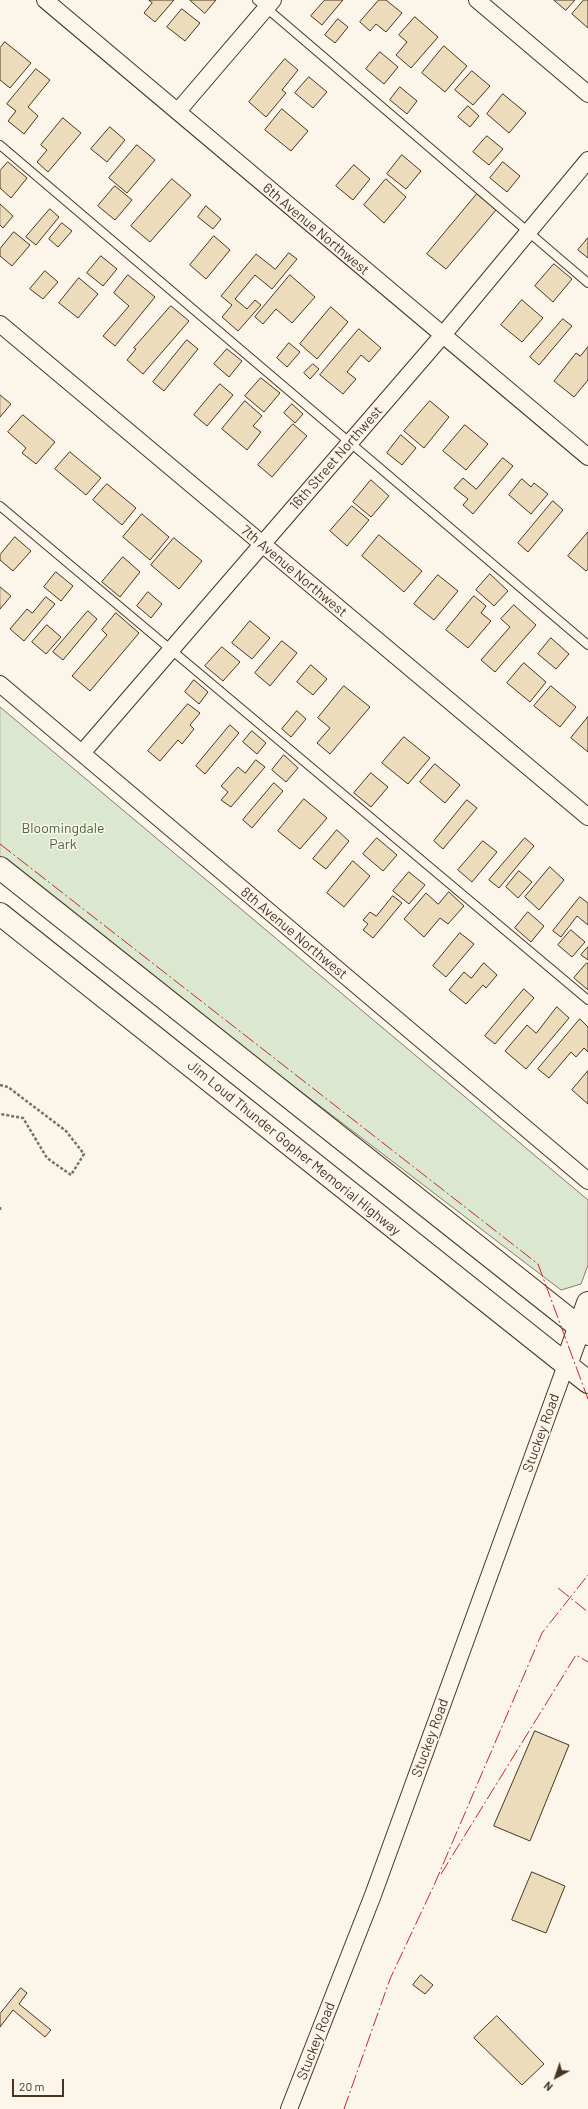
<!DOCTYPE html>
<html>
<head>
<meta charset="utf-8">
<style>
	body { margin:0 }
	#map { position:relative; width:588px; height:2109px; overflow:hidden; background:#fbf6e9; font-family:Barlow,sans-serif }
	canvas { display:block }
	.north { position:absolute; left:536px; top:2057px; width:40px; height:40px; -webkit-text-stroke:3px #fbf6e9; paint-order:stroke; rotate:220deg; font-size:11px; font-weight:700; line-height:16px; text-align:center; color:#4a3520 }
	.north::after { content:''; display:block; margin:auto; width:14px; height:18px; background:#4a3520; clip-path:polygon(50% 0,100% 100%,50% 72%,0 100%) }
	.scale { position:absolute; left:12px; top:2079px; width:52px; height:18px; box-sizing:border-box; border:2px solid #4a3520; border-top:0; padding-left:5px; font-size:12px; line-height:14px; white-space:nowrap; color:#4a3520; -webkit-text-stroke:3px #fbf6e9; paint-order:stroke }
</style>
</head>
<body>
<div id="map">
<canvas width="588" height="2109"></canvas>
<div class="north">N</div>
<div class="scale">20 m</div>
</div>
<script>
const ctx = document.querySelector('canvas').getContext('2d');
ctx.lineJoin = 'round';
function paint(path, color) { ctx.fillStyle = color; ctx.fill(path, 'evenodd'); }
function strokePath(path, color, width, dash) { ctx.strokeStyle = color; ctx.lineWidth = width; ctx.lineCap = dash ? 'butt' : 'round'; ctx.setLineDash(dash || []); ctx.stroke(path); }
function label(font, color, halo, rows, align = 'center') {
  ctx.font = font + ' Barlow,sans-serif'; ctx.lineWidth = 3; ctx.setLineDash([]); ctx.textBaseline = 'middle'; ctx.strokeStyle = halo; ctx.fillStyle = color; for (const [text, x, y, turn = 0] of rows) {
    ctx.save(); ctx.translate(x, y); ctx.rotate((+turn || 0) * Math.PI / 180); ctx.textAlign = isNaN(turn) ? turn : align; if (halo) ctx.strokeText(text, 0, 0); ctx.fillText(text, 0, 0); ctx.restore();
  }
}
const green = new Path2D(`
	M0 707 588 1200V1265L581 1284 561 1290 0 862Z`);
paint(green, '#dce7d0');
strokePath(green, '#887966', 1);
const building = new Path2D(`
	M149 0H174L155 22 144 13 152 3Z
	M190 0H216L205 13Z
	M325 0H343L322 25 311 16Z
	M379 0H386L402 13 386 32 376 24 370 31 360 22Z
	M554 0H575L566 10Z
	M584 0H588V28L572 14Z
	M182 9 200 23 185 41 167 27Z
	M415 17 438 37 411 68 396 55 407 42 399 35Z
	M338 19 348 27 335 43 325 35Z
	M5 42 31 63 10 88 0 80V48Z
	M444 46 467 66 445 92 422 73Z
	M380 52 398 67 384 84 366 69Z
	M285 59 298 70 282 90 286 93 266 117 249 102Z
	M36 69 50 80 28 107 38 116 24 134 8 121 16 111 7 104Z
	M472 71 490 86 473 105 455 90Z
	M309 77 327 92 313 108 295 93Z
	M400 87 417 101 407 114 390 100Z
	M503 94 526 113 509 133 487 114Z
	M468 106 479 116 470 127 458 117Z
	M282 109 308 131 291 151 265 130Z
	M63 118 81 133 48 172 37 162 47 150 41 145Z
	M110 127 125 140 107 162 91 149Z
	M487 136 503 149 489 165 473 152Z
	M137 145 155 160 127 193 109 178Z
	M402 155 421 171 406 189 387 174Z
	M8 162 27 178 11 198 0 188V171Z
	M503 162 520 176 507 192 490 178Z
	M354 165 370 179 353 200 336 186Z
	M172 179 191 195 150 242 131 226Z
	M386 179 406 197 384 223 364 205Z
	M115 186 132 200 115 220 98 206Z
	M477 194 496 210 446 269 427 254Z
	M0 204 13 216 3 228 0 225Z
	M206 206 221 219 213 229 198 217Z
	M50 209 59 217 36 245 26 237Z
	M62 223 72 231 58 247 49 239Z
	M14 232 30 245 12 266 0 256V249Z
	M214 236 230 250 206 279 190 265Z
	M588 238V258L578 250Z
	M289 253 297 259 272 289 255 275 235 299 247 309 255 300 261 305 238 331 222 317 232 305 221 296 256 254 275 269Z
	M101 256 117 269 103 286 87 273Z
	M554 264 572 279 553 302 535 286Z
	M45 271 58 282 43 299 30 289Z
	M128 275 155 297 115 346 103 336 129 306 114 293Z
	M290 275 315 297 292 323 276 309 263 324 255 317Z
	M79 278 98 294 78 318 59 303Z
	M522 300 543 318 522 342 501 325Z
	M171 306 189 321 143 374 127 360 136 349 134 348Z
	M331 307 348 322 317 359 300 344Z
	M563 319 572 326 539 365 530 357Z
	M359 329 381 348 369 362 361 355 347 372 356 379 343 394 320 375Z
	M187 340 198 349 164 391 153 382Z
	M289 343 300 352 287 367 277 358Z
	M588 347V380L574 397 554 381 576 353 580 356Z
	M227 349 242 361 229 377 214 364Z
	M313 364 319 369 310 379 304 373Z
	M261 378 280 393 264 412 245 396Z
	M220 384 233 395 207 426 194 415Z
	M0 395 11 404 0 417Z
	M245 401 262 416 253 426 261 432 247 450 222 429Z
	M430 401 449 417 424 448 404 431Z
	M292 404 303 414 295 423 284 413Z
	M23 415 55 442 36 464 22 453 26 448 8 432Z
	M293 424 307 436 272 477 258 465Z
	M465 425 488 444 466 470 443 451Z
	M401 435 416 448 402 465 387 453Z
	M70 452 101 478 86 495 55 469Z
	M503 458 513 466 473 514 463 505 468 499 454 488 463 478 476 489Z
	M522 479 531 487 534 483 548 494 531 514 509 495Z
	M371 480 389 496 371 517 353 502Z
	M107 484 136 508 122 525 93 500Z
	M553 501 563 510 528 552 518 543Z
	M352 506 369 520 347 546 330 531Z
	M142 514 169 537 150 560 123 537Z
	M588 532V569L586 571 568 556Z
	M379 535 422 571 404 592 362 556Z
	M15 537 31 551 13 571 0 560V555Z
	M174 538 202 561 179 589 151 565Z
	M123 557 140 572 120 597 102 582Z
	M56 572 73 586 61 601 44 587Z
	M490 574 508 591 494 606 476 590Z
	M438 575 458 591 434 620 414 604Z
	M0 587 11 596 0 609Z
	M148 592 162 604 151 618 137 606Z
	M474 596 486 606 481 613 491 621 468 648 446 630Z
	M46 597 55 604 24 641 10 629 27 609 32 613Z
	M514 605 536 625 495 672 481 660 510 627 501 619Z
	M88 611 97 619 63 660 53 652Z
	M116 613 139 633 90 691 72 676 107 635 102 630Z
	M250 621 270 638 252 659 232 643Z
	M47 625 61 637 46 654 32 642Z
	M551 638 569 654 556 669 538 654Z
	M282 641 297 653 270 686 255 673Z
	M222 647 240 662 223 681 205 666Z
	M524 663 546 682 530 702 507 683Z
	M311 665 327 679 313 695 297 682Z
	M194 680 208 692 199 704 185 692Z
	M344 686 370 707 330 754 317 743 330 728 318 718Z
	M551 686 576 707 560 727 534 706Z
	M188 704 200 713 190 725 194 729 182 744 178 740 160 761 148 751Z
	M297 711 306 719 291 737 282 729Z
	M588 717V752L571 738Z
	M230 725 239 733 205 774 196 766Z
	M252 731 266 743 257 754 243 742Z
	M404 737 430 758 408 784 382 763Z
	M284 755 298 768 286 782 272 770Z
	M256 760 265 767 231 807 221 800 228 792 221 786 238 767 245 773Z
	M435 764 460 785 445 803 420 782Z
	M371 773 388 787 371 807 354 793Z
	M274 783 283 791 252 828 243 820Z
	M304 799 327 818 300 849 278 831Z
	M467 800 477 808 443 849 434 841Z
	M337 830 349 841 326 869 313 859Z
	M377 838 397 855 383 871 363 854Z
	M525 838 534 846 499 888 489 880Z
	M483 841 497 852 472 882 458 870Z
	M353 861 370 876 344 907 327 893Z
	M550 867 564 880 539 910 525 897Z
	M519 871 532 882 518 898 506 887Z
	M409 872 425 885 409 904 393 891Z
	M449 892 464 906 448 924 440 918 424 937 404 919 426 893 438 904Z
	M393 896 402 903 373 938 363 930 368 924 363 920 370 912 376 916Z
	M580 897 588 903V925L577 916 561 937 553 931Z
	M528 912 544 926 531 942 515 928Z
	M571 930 585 942 572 957 558 945Z
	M460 933 474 944 446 977 433 966Z
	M588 947V960L581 955Z
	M484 963 497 975 486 988 483 985 466 1004 449 990 464 972 471 978Z
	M587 963 588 964V990L574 978Z
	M524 989 534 998 495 1044 485 1036Z
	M557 1007 569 1018 526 1069 505 1051 527 1025 536 1033Z
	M580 1019 588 1027V1052L584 1048 576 1057 571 1052 549 1078 538 1069Z
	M588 1071V1104L572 1090Z
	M535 1731 569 1745 530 1841 494 1826Z
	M532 1872 565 1886 546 1933 512 1920Z
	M421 1975 433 1985 425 1994 413 1985Z
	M21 1988 27 1993 19 2004 51 2030 45 2037 13 2010 0 2027V2014Z
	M497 2016 544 2064 522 2085 474 2038Z`);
paint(building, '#ecdcbc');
strokePath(building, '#4a3520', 1);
const service = new Path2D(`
	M257 0 588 283
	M0 145 588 645
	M0 506 588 1000`);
const minor = new Path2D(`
	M45 0 588 457
	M477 0 588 94
	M178 111 273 0
	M0 324 588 817
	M0 684 588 1181
	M82 753 442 336 588 160
	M289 2109 373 1895 566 1365`);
const secondary = new Path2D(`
	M0 868 588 1334
	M0 914 588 1382
	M566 1365 588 1303`);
strokePath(service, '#4a3520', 10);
strokePath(minor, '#4a3520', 18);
strokePath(secondary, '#4a3520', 24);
strokePath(new Path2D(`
	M0 1085 8 1087 66 1131 84 1154 71 1175 47 1158 23 1118 0 1114
	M0 1207V1212`), '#7f6f5c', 2.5, [3, 2]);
strokePath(service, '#fbf6e9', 8);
strokePath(minor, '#fbf6e9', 16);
strokePath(secondary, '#fbf6e9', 22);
strokePath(new Path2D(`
	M0 844 538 1264 588 1399
	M558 1588 588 1612
	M441 1874 576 1655 588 1662
	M344 2109 390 1979 435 1883 542 1633 588 1575`), '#c62828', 1, [14, 3, 2, 3]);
label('14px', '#4a3520', '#fbf6e9', [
	["6th Avenue Northwest",316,229,40],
	["16th Street Northwest",336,458,-49],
	["7th Avenue Northwest",294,571,40],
	["8th Avenue Northwest",294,933,40],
	["Jim Loud Thunder Gopher Memorial Highway",294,1148,39],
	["Stuckey Road",541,1433,-70],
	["Stuckey Road",430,1738,-70],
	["Stuckey Road",316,2041,-69]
]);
label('14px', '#436837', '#fbf6e9', [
	["Bloomingdale",63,828],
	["Park",63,844]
]);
</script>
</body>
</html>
